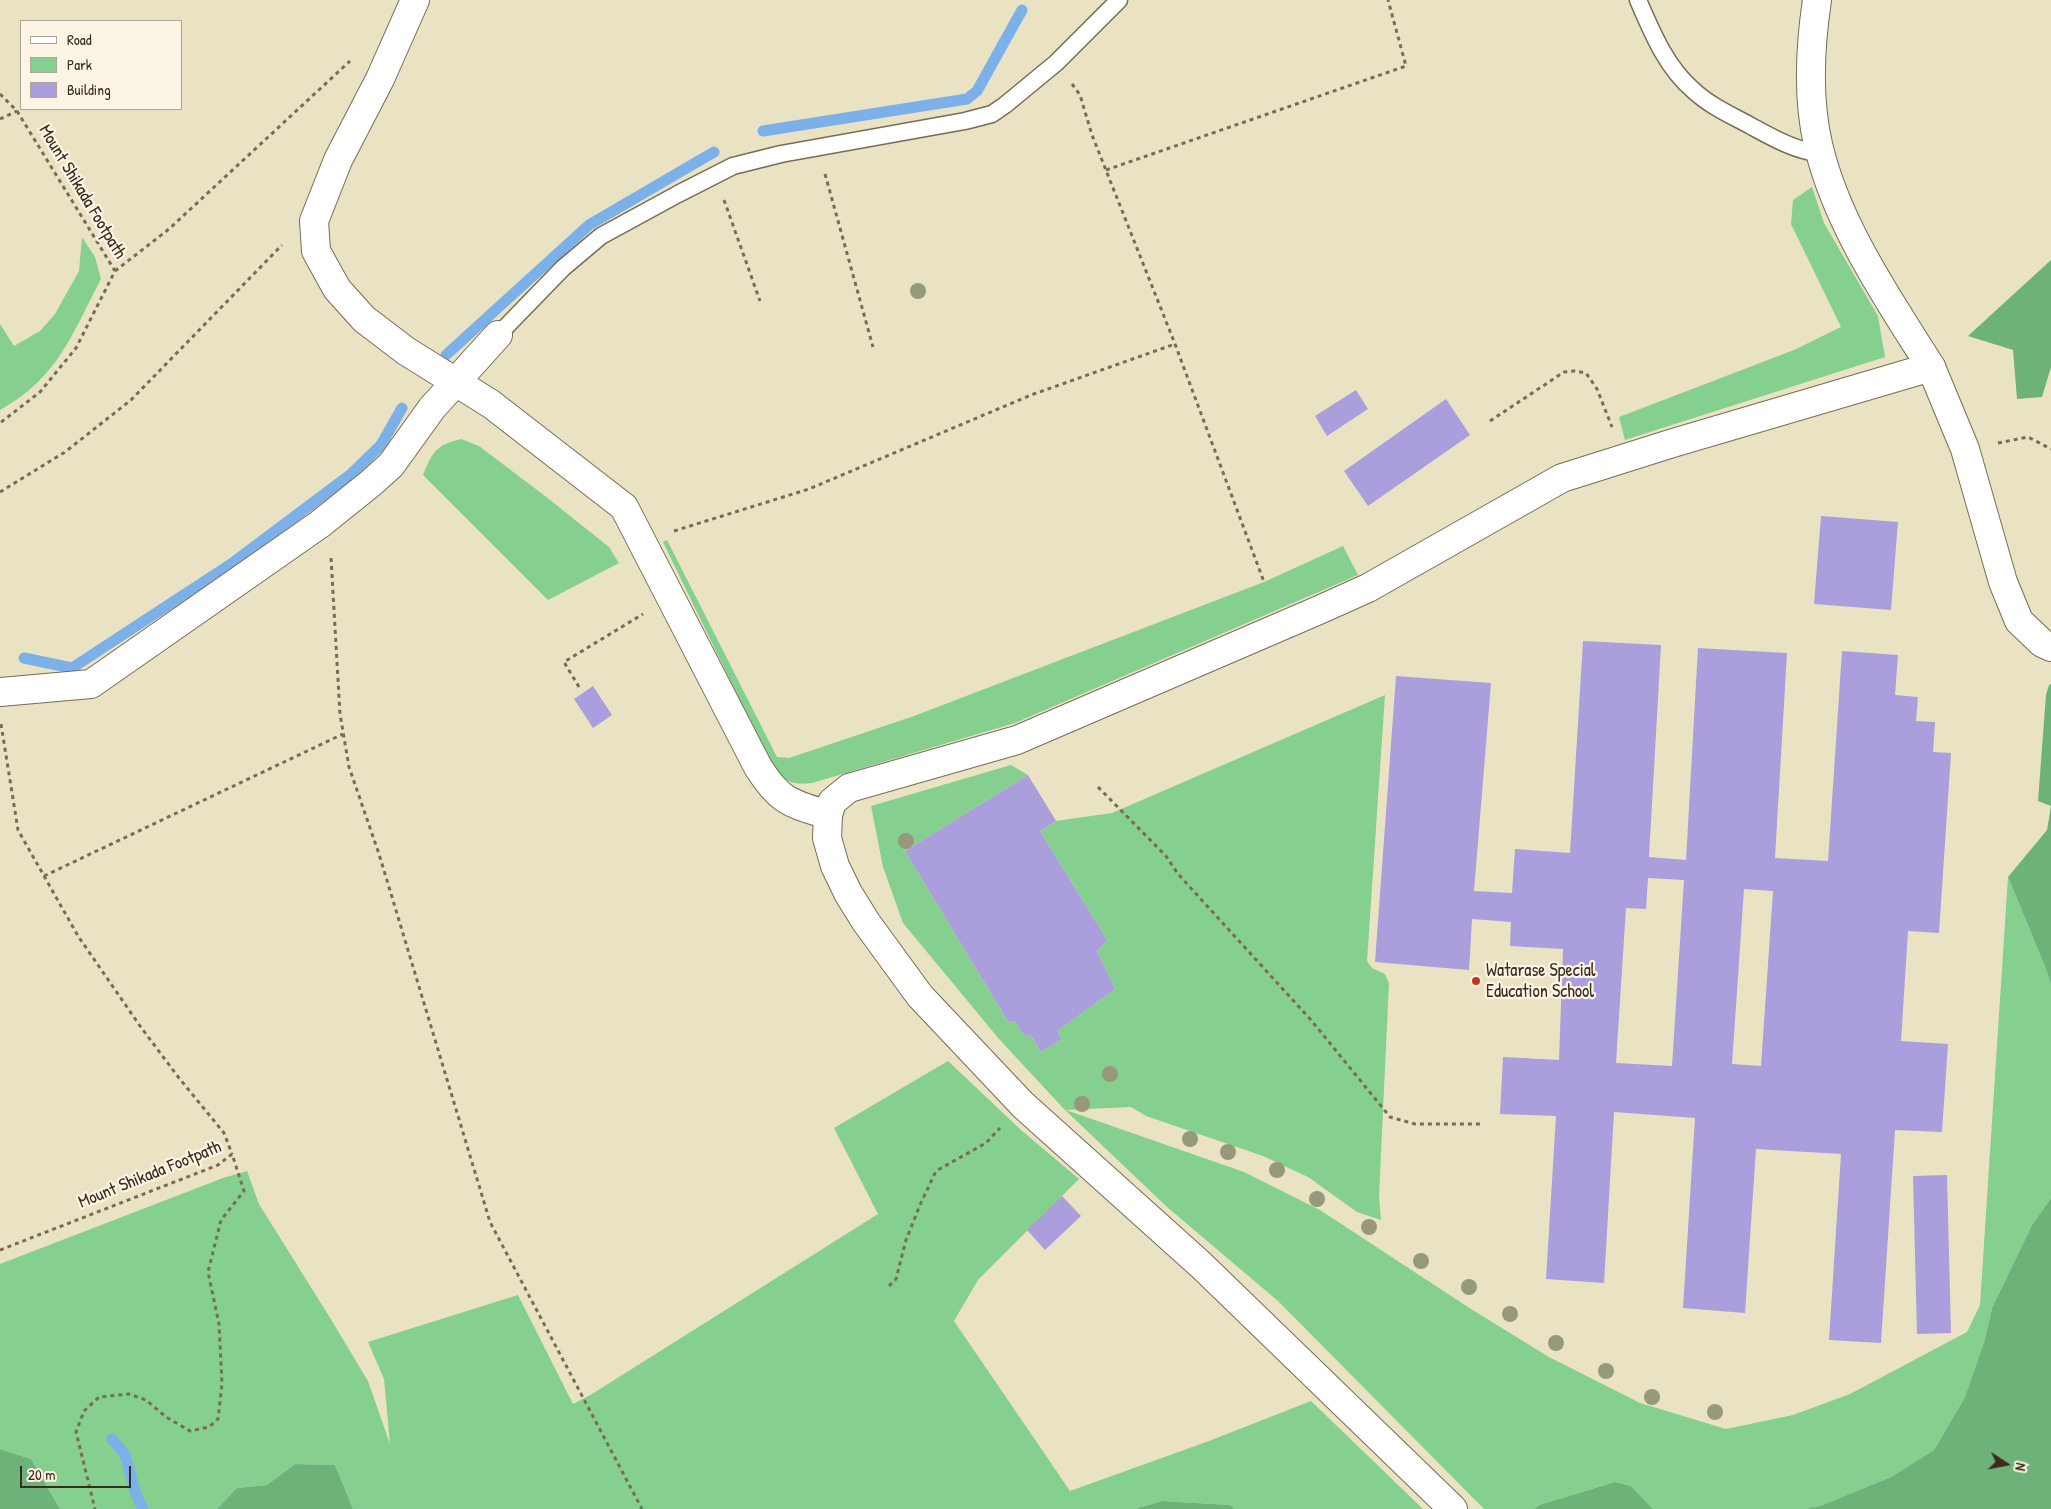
<!DOCTYPE html>
<html>
<head>
<meta charset="utf-8">
<style>
	body { margin:0 }
	#map { position:relative; width:2051px; height:1509px; overflow:hidden; background:#eae3c3; font-family:"Patrick Hand",sans-serif }
	canvas { display:block }
	.legend { position:absolute; left:20px; top:20px; width:162px; height:90px; box-sizing:border-box; background:#fcf5e5; border:1px solid #afa495; margin:0; padding:6px 9px; list-style:none; font-size:15px; color:#3b2a1e }
	.legend li { display:flex; align-items:center; gap:10px; height:25px }
	.legend b { width:25px; border:1px solid #afa495 }
	.north { position:absolute; left:1981px; top:1439px; width:50px; height:50px; -webkit-text-stroke:4px #fcf5e5; paint-order:stroke; rotate:101deg; font-size:14px; font-weight:700; line-height:20px; text-align:center; color:#3b2a1e }
	.north::after { content:''; display:block; margin:auto; width:18px; height:22px; background:#3b2a1e; clip-path:polygon(50% 0,100% 100%,50% 72%,0 100%) }
	.scale { position:absolute; left:20px; top:1466px; width:111px; height:22px; box-sizing:border-box; border:2px solid #3b2a1e; border-top:0; padding-left:6px; font-size:15px; line-height:18px; white-space:nowrap; color:#3b2a1e; -webkit-text-stroke:4px #fcf5e5; paint-order:stroke }
</style>
</head>
<body>
<div id="map">
<canvas width="2051" height="1509"></canvas>
<ul class="legend">
<li><b style="height:6px;background:#fff"></b>Road</li>
<li><b style="height:14px;background:#85d08e"></b>Park</li>
<li><b style="height:14px;background:#aa9edc"></b>Building</li>
</ul>
<div class="north">N</div>
<div class="scale">20 m</div>
</div>
<script>
const ctx = document.querySelector('canvas').getContext('2d');
ctx.lineJoin = 'round';
function paint(path, color) { ctx.fillStyle = color; ctx.fill(path, 'evenodd'); }
function strokePath(path, color, width, dash) { ctx.strokeStyle = color; ctx.lineWidth = width; ctx.lineCap = dash ? 'butt' : 'round'; ctx.setLineDash(dash || []); ctx.stroke(path); }
function label(font, color, halo, rows, align = 'center') {
  ctx.font = font + ' "Patrick Hand",sans-serif'; ctx.lineWidth = 4.5; ctx.setLineDash([]); ctx.textBaseline = 'middle'; ctx.strokeStyle = halo; ctx.fillStyle = color; for (const [text, x, y, turn = 0] of rows) {
    ctx.save(); ctx.translate(x, y); ctx.rotate((+turn || 0) * Math.PI / 180); ctx.textAlign = isNaN(turn) ? turn : align; if (halo) ctx.strokeText(text, 0, 0); ctx.fillText(text, 0, 0); ctx.restore();
  }
}
paint(new Path2D(`
	M1812 187 1824 223 1878 316 1885 357 1625 440 1619 417 1794 350 1841 327 1791 224 1793 200Z
	M82 237 95 257 101 279C72 334 58 378 0 410V324L14 346 40 331 55 314 79 271Z
	M461 439 479 446 545 496 609 547 619 563 548 600 423 475C433 451 435 446 461 439Z
	M667 540 777 757 789 758 914 716 1264 582 1343 546 1358 575 1015 723 812 783C796 785 788 783 775 773L663 542Z
	M1385 695 1367 961 1372 968 1385 974 1389 983 1379 1196 1381 1220 1357 1212 1308 1177 1263 1156 1146 1116 1131 1107 1066 1110 1244 1172 1320 1210 1471 1309 1549 1357 1640 1403 1726 1429 1793 1415 1850 1394 1967 1332 1980 1305 2008 877 2046 969 2051 985V1198L2032 1225 1992 1308 1985 1339 1965 1397 1934 1450 1891 1477 1820 1506 1806 1509H1653L1631 1486 1615 1482 1539 1505 1534 1509H1484L1278 1301 1167 1207 1064 1109 999 1039 903 923 883 867 871 806 1011 765 1028 775 905 851 1009 1023 1015 1021 1025 1037 1030 1034 1041 1052 1062 1039 1057 1031 1115 989 1097 951 1107 940 1040 831 1056 821 1112 813Z
	M948 1061 1021 1130 1079 1179 978 1280 954 1321 1070 1491 1209 1441 1311 1401 1423 1509H1235L1230 1505 1162 1501 1135 1509H353L335 1465 295 1464 267 1485 237 1488 217 1509H60L31 1459 0 1449V1264L223 1178 247 1171 259 1204 332 1321 368 1381 390 1444 384 1379 368 1342 518 1295 573 1404 592 1394 878 1214 834 1128Z`), '#85d08e');
paint(new Path2D(`
	M2051 260V367L2042 397 2017 399 2013 350 1968 336Z
	M2051 684V985L2046 969 2008 877 2047 830 2051 806 2038 801 2046 695 2049 685Z
	M2051 1198V1509H1806L1820 1506 1891 1477 1934 1450 1965 1397 1985 1339 1992 1308 2032 1225Z
	M0 1449 31 1459 60 1509H0Z
	M295 1464 335 1465 353 1509H217L237 1488 267 1485Z
	M1615 1482 1631 1486 1653 1509H1534L1539 1505Z
	M1162 1501 1230 1505 1235 1509H1135Z`), '#6cb279');
strokePath(new Path2D(`
	M763 131 967 99 977 91 1022 10
	M446 355 589 225 714 152
	M24 658 72 668 234 562 350 475 381 445 402 408
	M112 1439 125 1455 136 1494 143 1509`), '#7cb0e9', 11);
paint(new Path2D(`
	M1356 390 1368 409 1327 436 1315 416Z
	M1446 399 1470 435 1368 506 1344 471Z
	M1821 516 1898 522 1891 610 1814 604Z
	M1583 641 1661 645 1649 857 1686 860 1698 648 1787 653 1775 858 1828 861 1842 651 1898 655 1895 695 1918 697 1916 721 1935 722 1933 752 1951 753 1939 933 1908 931 1901 1041 1948 1044 1942 1132 1895 1130 1881 1343 1829 1340 1841 1154 1756 1149 1745 1313 1683 1308 1695 1118 1614 1112 1604 1283 1546 1279 1556 1116 1500 1114 1503 1057 1559 1060 1563 949 1510 946 1511 922 1472 919 1469 970 1375 962 1396 676 1491 683 1474 891 1512 893 1515 849 1570 853ZM1648 878 1684 880 1672 1066 1616 1063 1626 908 1646 909ZM1744 889 1773 891 1761 1066 1732 1064Z
	M593 686 612 715 593 728 574 699Z
	M1028 775 1056 821 1040 831 1107 940 1097 951 1115 989 1057 1031 1062 1039 1041 1052 1030 1034 1025 1037 1015 1021 1009 1023 905 851Z
	M1947 1175 1951 1333 1917 1334 1913 1176Z
	M1062 1196 1081 1216 1045 1250 1027 1230Z`), '#aa9edc');
const lane = new Path2D(`
	M1638 0C1652 32 1666 67 1693 90 1710 106 1731 115 1751 126 1775 139 1794 150 1821 154
	M498 335 563 268 601 236 678 194 733 166 781 154 965 121 992 114 1005 105 1056 63 1119 0`);
const street = new Path2D(`
	M415 0 380 79 338 160 314 221 316 251 337 289 364 319 406 351 491 404 624 507 758 767C780 802 790 803 828 815
	M1931 367 1965 449 2003 582 2019 621 2042 643 2051 647
	M0 692 91 684 320 524 371 483 391 465 432 408 498 335`);
const secondary = new Path2D(`
	M1453 1509 1201 1265 1023 1105 920 996 866 922 848 893 835 866 827 838 828 815 832 802 849 788 1017 740 1319 610 1368 588 1562 478 1673 443 1931 367C1888 299 1836 223 1818 144 1807 97 1810 47 1817 0`);
strokePath(lane, '#786b58', 19);
strokePath(street, '#786b58', 30);
strokePath(secondary, '#786b58', 30);
strokePath(new Path2D(`
	M1072 84 1080 95 1092 135 1175 344 1264 582
	M0 94 17 111 115 271 76 348 40 392 0 423
	M0 119 17 111
	M1106 170 1406 66 1388 0
	M825 174 873 347
	M724 200 760 301
	M115 271 169 229 350 61
	M1490 421 1564 372 1575 371 1586 373 1597 389 1612 427
	M1998 443 2028 437 2051 449
	M0 492 65 452 131 400 282 245
	M674 531 809 489 1031 395 1175 344
	M331 558 340 714 349 767 379 854 490 1222 642 1509
	M579 687 564 662 643 614
	M1 724 18 830 78 936 140 1026 179 1078 224 1133 232 1154
	M1098 787 1166 856 1178 874 1311 1020 1390 1117 1415 1124H1481
	M44 876 343 734
	M0 1250 218 1165 232 1154 244 1191 221 1220 208 1272 219 1324 222 1384 218 1419 209 1427 190 1431 166 1417 146 1400 129 1394 99 1397 84 1411 76 1432 95 1509
	M889 1286 896 1279 906 1240 920 1205 936 1171 986 1143 1000 1128`), '#786b58', 3, [4, 4]);
strokePath(lane, '#fff', 16);
strokePath(street, '#fff', 28);
strokePath(secondary, '#fff', 28);
ctx.fillStyle = '#96997b';
for (const [x, y] of [
	[918,291],
	[906,841],
	[1110,1074],
	[1082,1104],
	[1190,1139],
	[1228,1152],
	[1277,1170],
	[1317,1199],
	[1369,1227],
	[1421,1261],
	[1469,1287],
	[1510,1314],
	[1556,1343],
	[1606,1371],
	[1652,1397],
	[1715,1412]
]) { ctx.beginPath(); ctx.arc(x, y, 8, 0, 2 * Math.PI); ctx.fill(); }
for (const [x, y, r, color] of [
	[1476,981,5,"#c8321e"]
]) { const dot = new Path2D(); dot.arc(x, y, r, 0, 2 * Math.PI); ctx.fillStyle = color; ctx.fill(dot); strokePath(dot, '#fcf5e5', 2); }
label('18px', '#3b2a1e', '#fcf5e5', [
	["Mount Shikada Footpath",82,192,59],
	["Mount Shikada Footpath",150,1175,-22]
]);
label('18px', '#3b2a1e', '#fcf5e5', [
	["Watarase Special",1486,971],
	["Education School",1486,992]
], 'left');
</script>
</body>
</html>
